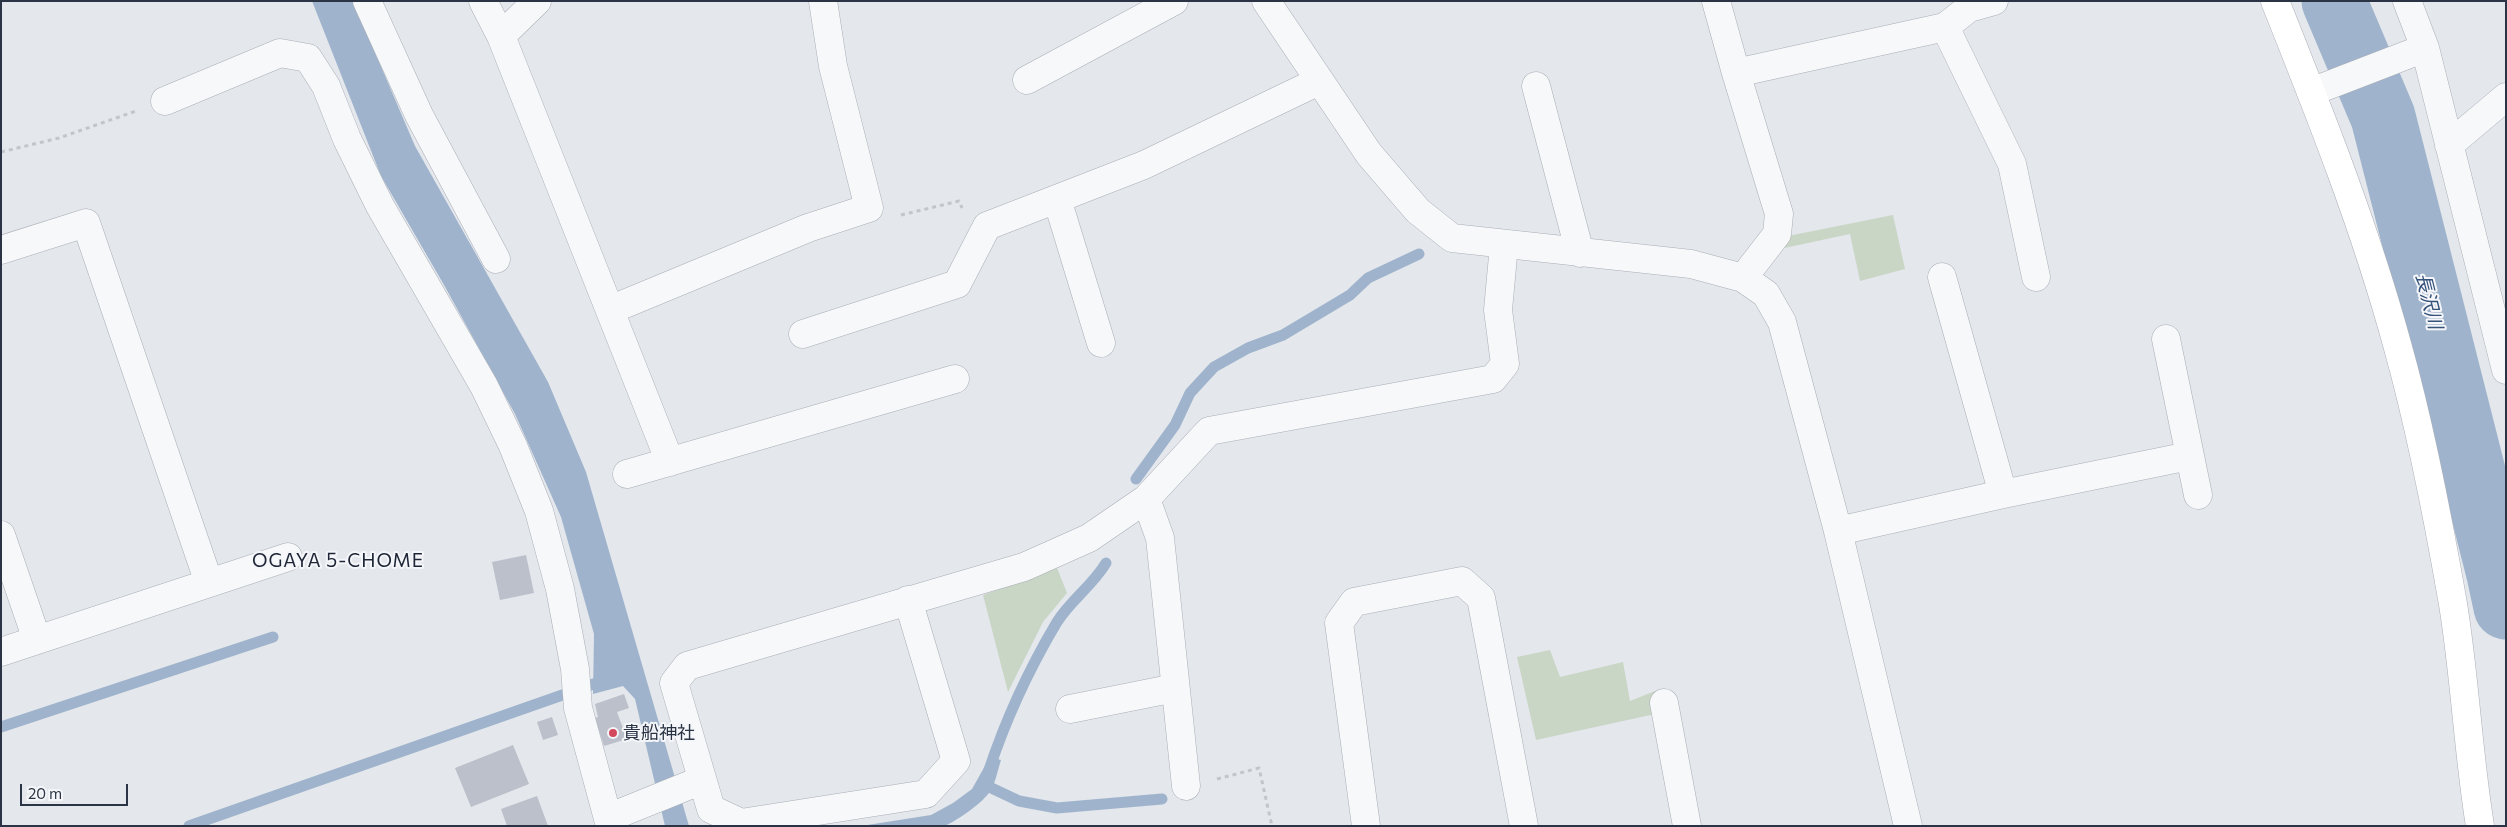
<!DOCTYPE html>
<html>
<head>
<meta charset="utf-8">
<style>
	body { margin:0 }
	#map { position:relative; width:2507px; height:827px; overflow:hidden; background:#e4e7ec; font-family:Commissioner,sans-serif }
	canvas { display:block }
	.frame { position:absolute; inset:0; border:2px solid #2b3445; pointer-events:none }
	.scale { position:absolute; left:20px; top:784px; width:108px; height:22px; box-sizing:border-box; border:2px solid #2b3445; border-top:0; padding-left:6px; font-size:15px; line-height:18px; white-space:nowrap; color:#2b3445; -webkit-text-stroke:4px #f4f6f9; paint-order:stroke }
</style>
</head>
<body>
<div id="map">
<canvas width="2507" height="827"></canvas>
<div class="frame"></div>
<div class="scale">20 m</div>
</div>
<script>
const ctx = document.querySelector('canvas').getContext('2d');
ctx.lineJoin = 'round';
function paint(path, color) { ctx.fillStyle = color; ctx.fill(path, 'evenodd'); }
function strokePath(path, color, width, dash) { ctx.strokeStyle = color; ctx.lineWidth = width; ctx.lineCap = dash ? 'butt' : 'round'; ctx.setLineDash(dash || []); ctx.stroke(path); }
function label(font, color, halo, rows, align = 'center') {
  ctx.font = font + ' Commissioner,"Noto Sans JP",sans-serif'; ctx.lineWidth = 4; ctx.setLineDash([]); ctx.textBaseline = 'middle'; ctx.strokeStyle = halo; ctx.fillStyle = color; for (const [text, x, y, turn = 0] of rows) {
    ctx.save(); ctx.translate(x, y); ctx.rotate((+turn || 0) * Math.PI / 180); ctx.textAlign = isNaN(turn) ? turn : align; if (halo) ctx.strokeText(text, 0, 0); ctx.fillText(text, 0, 0); ctx.restore();
  }
}
paint(new Path2D(`
	M1893 215 1905 269 1860 281 1850 234 1775 250 1788 236Z
	M1057 568 1067 593 1043 622 1008 692 983 595Z
	M1550 650 1560 677 1623 662 1630 701 1655 691V714L1536 740 1517 657Z`), '#c9d6c5');
paint(new Path2D(`
	M312 1H353L415 146 548 382 586 472 689 826H665L635 699 623 686 593 694 594 634 561 517 515 414 444 285 381 176Z
	M990 757 1001 760C998 769 996 781 991 790 983 803 959 819 945 826H861L931 815 953 803 972 789Z`), '#9fb4cc');
strokePath(new Path2D(`
	M1136 479 1175 425 1190 393 1214 367 1248 348 1283 335 1350 295 1368 278 1419 254
	M1 727 273 637
	M988 773C1005 721 1029 669 1057 622 1071 600 1093 585 1106 563
	M985 785 1019 801 1057 808 1162 799
	M189 826 608 679`), '#9fb4cc', 11);
strokePath(new Path2D(`
	M2334 1 2383 117 2499 574 2506 607`), '#9fb4cc', 65);
paint(new Path2D(`
	M526 555 534 593 500 600 492 562Z
	M624 694 629 708 617 712 627 739 604 746 595 718 598 717 595 704Z
	M552 717 558 735 543 740 537 722Z
	M513 745 529 784 471 807 455 768Z
	M537 796 548 826H507L501 809Z`), '#bbc0ca');
const street = new Path2D(`
	M367 1 419 115 496 259
	M483 1 501 36 670 462
	M1266 1 1369 154 1418 211 1452 238 1691 264 1743 278 1766 294 1782 322 1838 531 1908 826
	M1716 1 1736 73
	M2407 1 2425 48 2506 370
	M1945 27 2012 164 2036 277
	M501 36 537 1
	M1027 80 1174 1
	M1536 86 1580 253
	M2311 92 2425 48
	M165 101 280 53 308 58 326 86 347 139 380 206 484 386 513 446 539 511 560 589 575 669 578 708 610 826
	M2449 145 2506 97
	M1057 199 1101 343
	M1 250 86 223 209 583
	M1942 277 2003 494
	M1743 278 1777 234 1779 214 1736 73 1945 27 1969 8 1994 1
	M610 310 808 228 869 208 833 66 823 1
	M803 334 957 284 987 226 1144 165 1319 81
	M2166 339 2198 495
	M627 474 955 379
	M1146 499 1160 538 1186 786
	M1838 531 2003 494 2189 456
	M1 535 37 640
	M908 600 956 761 926 794 741 823 711 809 674 683 687 666 1024 567 1089 538 1146 499 1209 431 1493 379 1505 364 1498 310 1504 245
	M1 652 288 557
	M1664 703 1687 826
	M1070 709 1175 688
	M608 818 702 780
	M1366 826 1339 623 1354 602 1462 581 1481 598 1524 826`);
const secondary = new Path2D(`
	M2275 1C2320 114 2365 227 2397 344 2421 429 2438 518 2453 604 2465 678 2468 752 2480 826`);
strokePath(street, '#a9aeb7', 29);
strokePath(secondary, '#a9aeb7', 29);
strokePath(new Path2D(`
	M1 152 59 138 136 111
	M901 215 959 201 962 208
	M1217 779 1259 768 1272 826`), '#c2c5cb', 3, [4, 4]);
strokePath(street, '#f7f8fa', 28);
strokePath(secondary, '#fff', 28);
for (const [x, y, r, color] of [
	[613,733,5,"#d1495b"]
]) { const dot = new Path2D(); dot.arc(x, y, r, 0, 2 * Math.PI); ctx.fillStyle = color; ctx.fill(dot); strokePath(dot, '#f4f6f9', 2); }
label('18px', '#2b3445', '#f4f6f9', [
	["貴船神社",623,733]
], 'left');
label('italic 19px', '#34527a', '#f4f6f9', [
	["長沢川",2429,301,76]
]);
ctx.letterSpacing = '1px';
label('19px', '#1d2536', '#f4f6f9', [
	["OGAYA 5-CHOME",338,561]
]);
ctx.letterSpacing = '0px';
</script>
</body>
</html>
